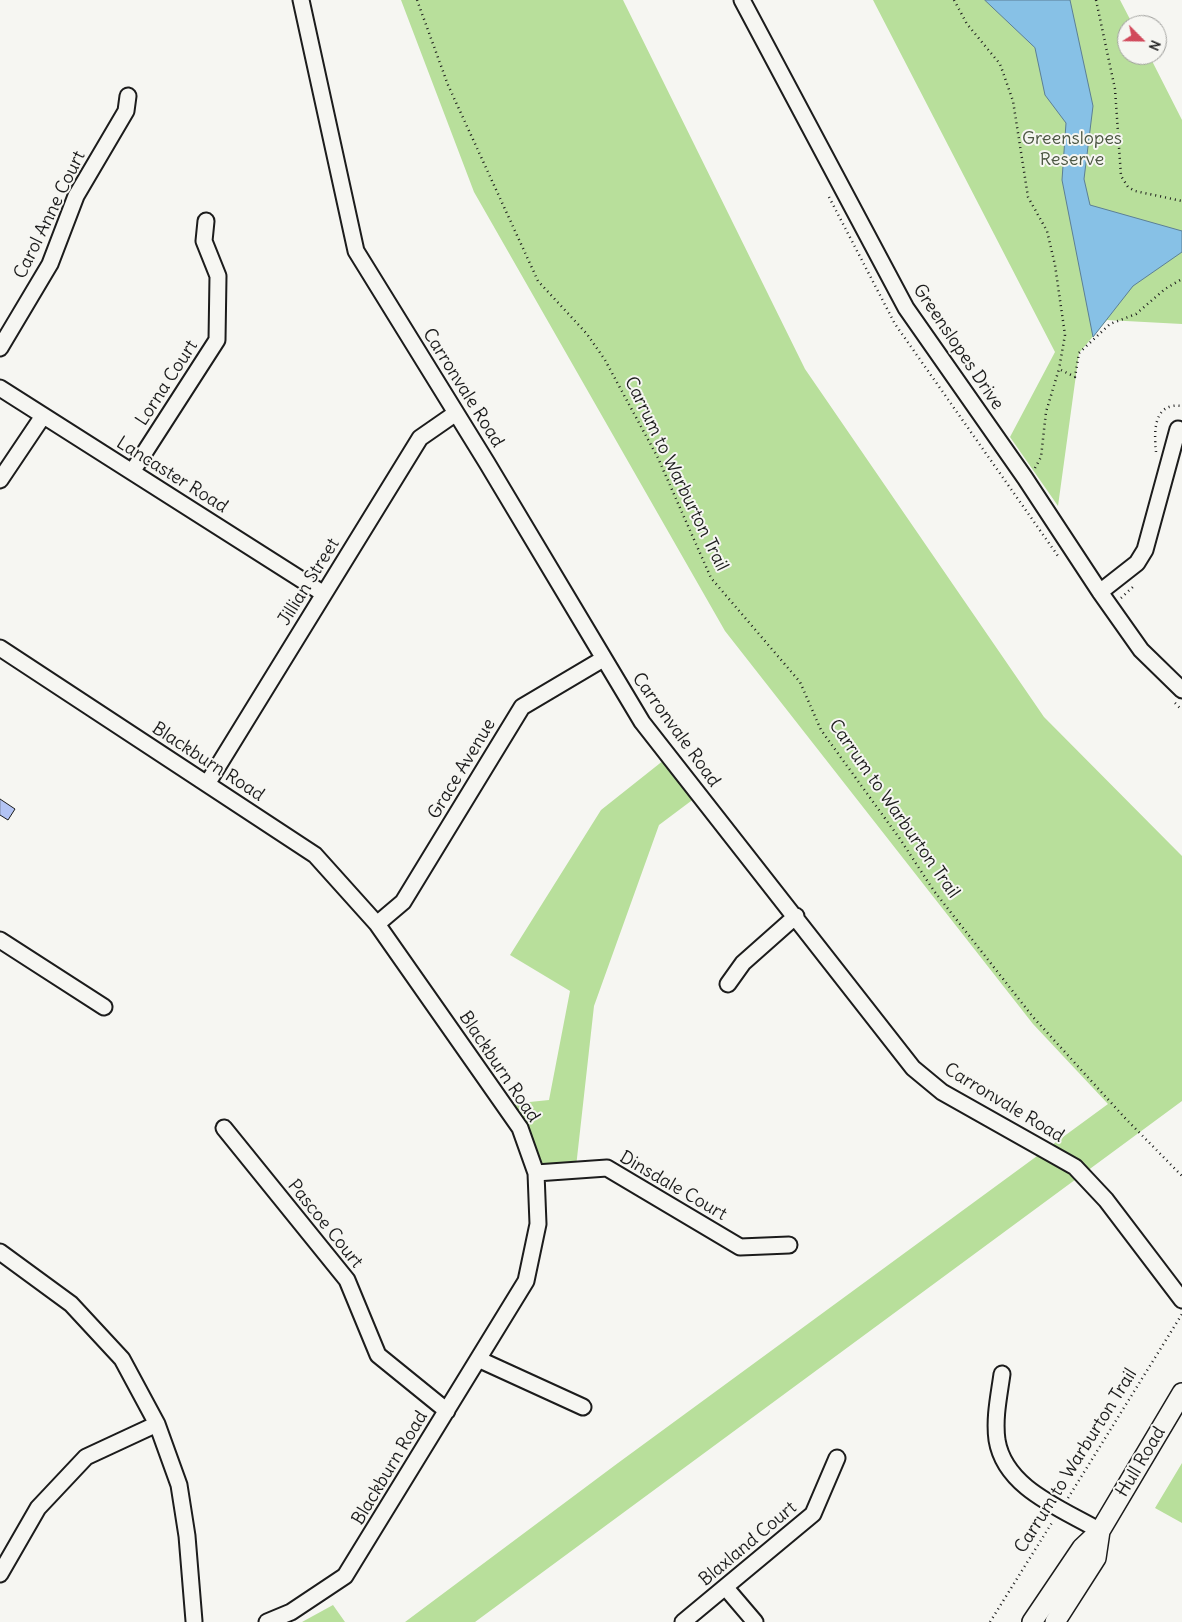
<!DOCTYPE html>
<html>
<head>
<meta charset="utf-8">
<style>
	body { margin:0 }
	#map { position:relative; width:1182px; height:1622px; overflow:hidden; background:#f6f6f2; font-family:Delius,sans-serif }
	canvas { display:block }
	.north { position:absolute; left:1117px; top:15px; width:50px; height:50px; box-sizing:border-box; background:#f6f6f2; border:1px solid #9f9f9c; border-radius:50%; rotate:113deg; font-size:14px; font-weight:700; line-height:20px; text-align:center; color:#1c1c1c }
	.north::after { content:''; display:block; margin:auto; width:18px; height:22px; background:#d1495b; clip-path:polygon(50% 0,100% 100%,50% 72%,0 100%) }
</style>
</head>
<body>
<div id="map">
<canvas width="1182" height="1622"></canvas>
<div class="north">N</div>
</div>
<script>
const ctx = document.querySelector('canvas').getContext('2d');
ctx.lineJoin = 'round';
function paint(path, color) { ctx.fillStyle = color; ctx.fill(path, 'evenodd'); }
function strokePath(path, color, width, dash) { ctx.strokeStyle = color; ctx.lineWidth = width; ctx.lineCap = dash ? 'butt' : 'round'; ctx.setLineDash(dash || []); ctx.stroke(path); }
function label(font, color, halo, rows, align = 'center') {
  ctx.font = font + ' Delius,sans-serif'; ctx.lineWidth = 4; ctx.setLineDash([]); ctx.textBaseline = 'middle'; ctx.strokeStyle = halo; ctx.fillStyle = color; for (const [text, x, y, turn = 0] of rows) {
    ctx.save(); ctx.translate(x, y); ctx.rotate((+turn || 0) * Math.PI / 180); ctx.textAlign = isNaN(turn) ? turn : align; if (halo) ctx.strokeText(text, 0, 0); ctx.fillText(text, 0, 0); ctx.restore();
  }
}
paint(new Path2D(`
	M401 0H623L805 369 1044 717 1182 856V1101L475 1622H405L618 1463 1108 1104 1033 1024 725 631 474 192Z
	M873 0H1120L1133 25H1127V55H1149L1182 120V324L1107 320 1079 353 1058 506 1010 437 1055 352Z
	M664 760 695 798 659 825 594 1006 576 1167 537 1170 510 1104 549 1100 570 991 510 955 601 810Z
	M1182 1463V1523L1155 1508Z
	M333 1605 345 1622H302Z`), '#b8df9b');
const water = new Path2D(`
	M985 0H1070L1093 106 1084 179 1090 205 1182 231V252L1133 286 1093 337 1062 180 1066 123 1045 95 1035 48Z`);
paint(water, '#87c1e6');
strokePath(water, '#5c7f95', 1);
const building = new Path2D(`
	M0 799 15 809 8 820 0 815Z`);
paint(building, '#b3c4f4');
strokePath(building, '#1c1c1c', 1);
const minor = new Path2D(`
	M301 0 356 251 487 463 642 722 913 1068 942 1092 1075 1167 1106 1200 1182 1300
	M742 0 906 308 1025 478 1100 592 1141 650 1182 690
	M0 348 50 264 76 196 126 111 128 96
	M0 388 324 594
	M132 472 217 340 218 276 204 241 206 221
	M0 480 43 416
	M1100 592 1137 563 1145 550 1178 429
	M0 648 315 855 377 924 520 1128 536 1173 538 1224 526 1281 345 1576 291 1612 267 1622
	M207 784 420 438 456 413
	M377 924 403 902 522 707 603 659
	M0 940 104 1007
	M728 984 743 963 796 916
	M224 1128 347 1280 378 1355 447 1411
	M536 1173 607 1168 740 1247 789 1245
	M0 1252 71 1304 122 1359 157 1424 179 1485 187 1536 194 1621
	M478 1359 583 1407
	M1002 1374C999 1396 994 1418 997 1440 1005 1489 1063 1509 1100 1531
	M0 1574 38 1508 86 1457 157 1424
	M726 1588 755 1622
	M683 1622 813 1514 837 1458`);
const major = new Path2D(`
	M1032 1622 1082 1548 1100 1531 1182 1393
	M1055 1622 1096 1558 1100 1531`);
strokePath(minor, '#1c1c1c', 19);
strokePath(major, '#1c1c1c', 22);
strokePath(new Path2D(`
	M417 0 448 85 538 281 587 334 605 360 658 458 711 578 800 682 821 730 900 839 934 891 1033 1017 1125 1118 1182 1176
	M954 0 967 24 1000 64 1013 101 1028 197 1047 231 1055 265 1065 335 1059 369
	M1096 0 1115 89 1121 176 1128 187 1135 191 1182 201
	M829 197 895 324 1058 556
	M1156 452C1154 432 1153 402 1182 406
	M1035 468 1041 457 1046 412 1059 369 1075 377 1079 353 1110 324 1136 314 1165 289 1182 279
	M1121 598 1135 585
	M1175 703 1182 710
	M1068 1498 1182 1314
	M990 1622 1053 1521`), '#1c1c1c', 2.5, [1, 4]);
strokePath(minor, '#f6f6f2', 15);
strokePath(major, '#f6f6f2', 19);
label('18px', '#4b5642', '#f6f6f2', [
	["Greenslopes",1072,139],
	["Reserve",1072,160]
]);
label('18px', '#1c1c1c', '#f6f6f2', [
	["Carol Anne Court",50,215,-64],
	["Greenslopes Drive",958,347,56],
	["Lorna Court",167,383,-57],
	["Carronvale Road",463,388,58],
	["Carrum to Warburton Trail",676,474,64],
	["Lancaster Road",172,475,32],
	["Jillian Street",309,582,-58],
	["Carronvale Road",676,730,54],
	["Blackburn Road",208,762,33],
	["Grace Avenue",462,769,-59],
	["Carrum to Warburton Trail",894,809,55],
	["Blackburn Road",499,1067,56],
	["Carronvale Road",1004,1103,31],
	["Dinsdale Court",673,1186,30],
	["Pascoe Court",325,1224,51],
	["Carrum to Warburton Trail",1076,1461,-58],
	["Hull Road",1141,1462,-59],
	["Blackburn Road",390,1468,-59],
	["Blaxland Court",748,1544,-40]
]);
</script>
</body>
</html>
